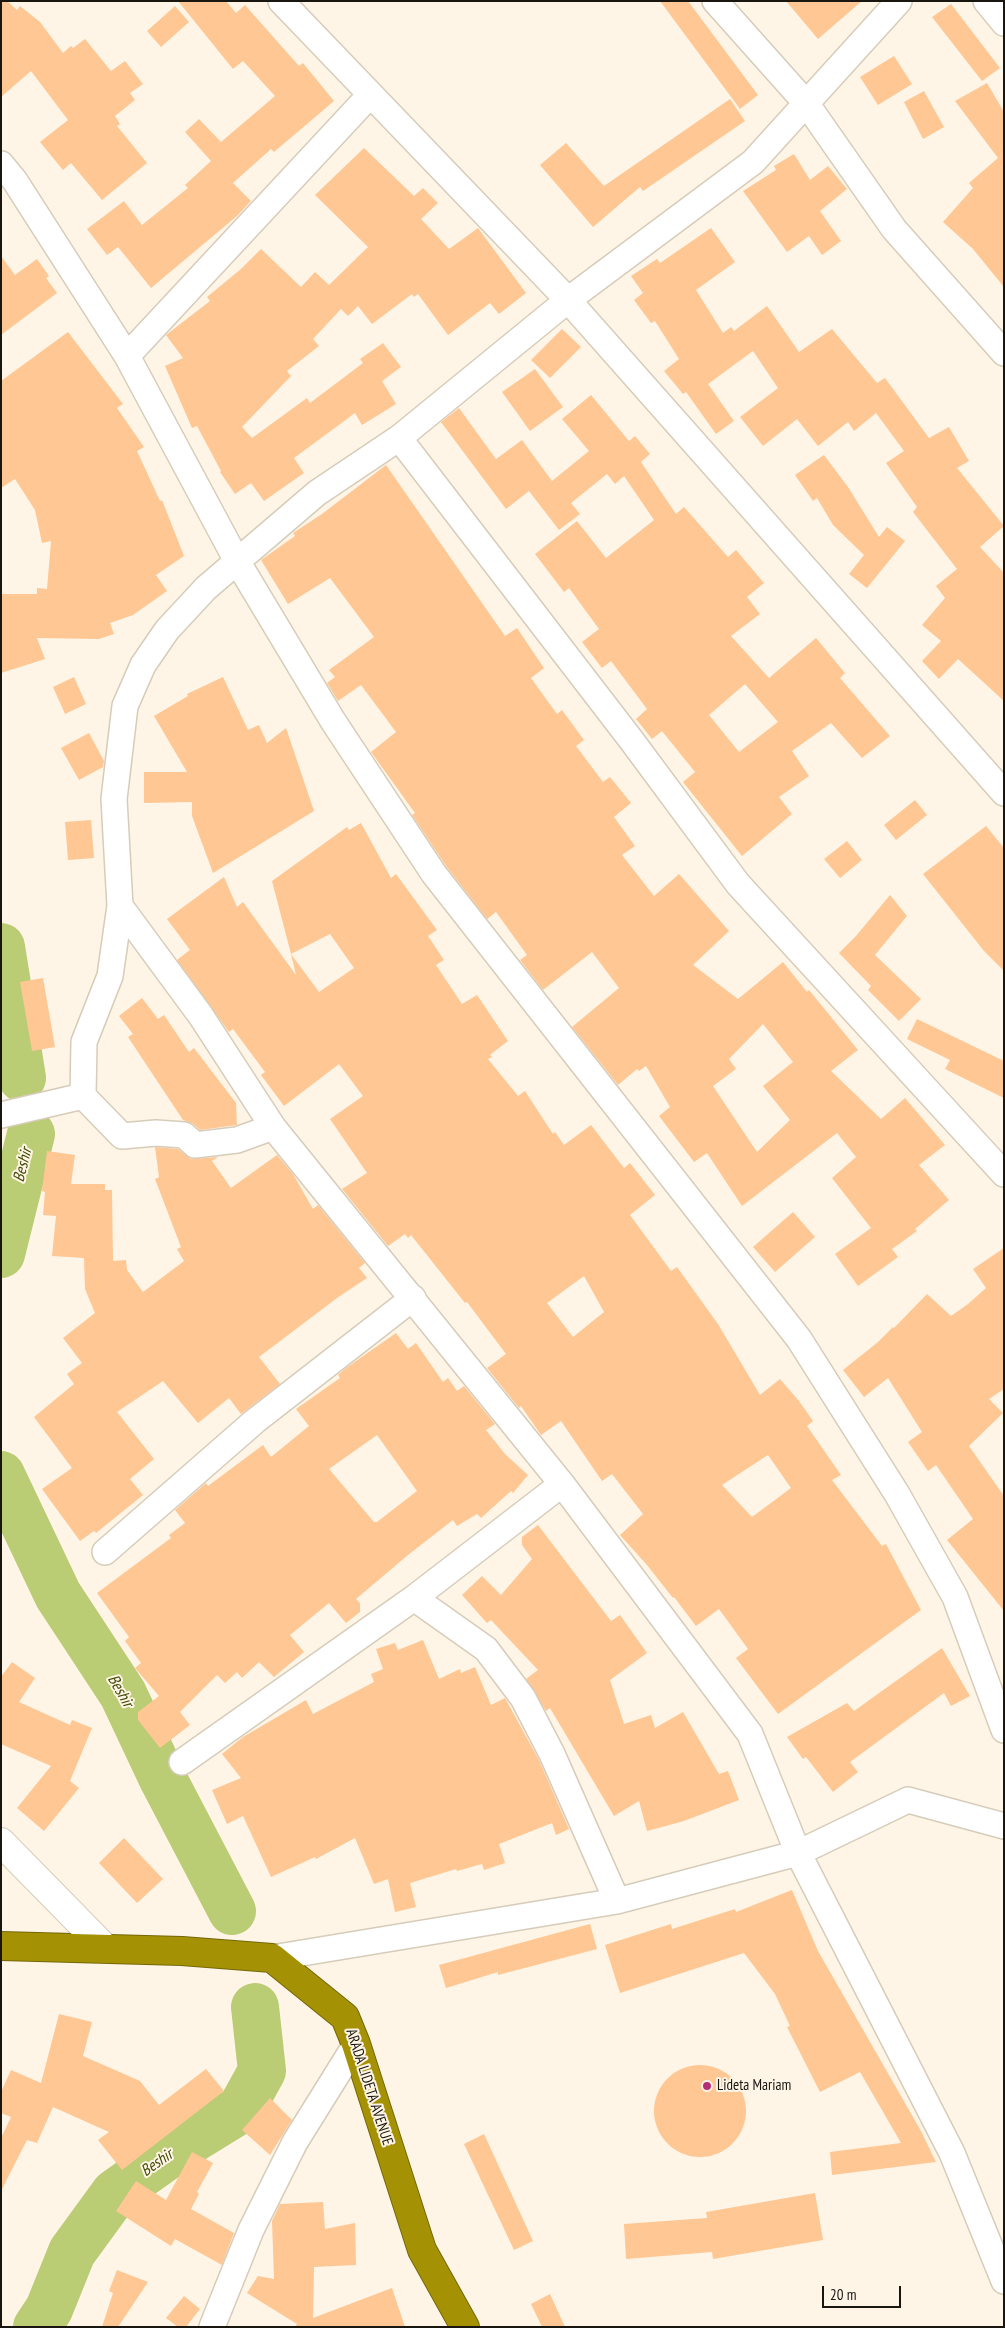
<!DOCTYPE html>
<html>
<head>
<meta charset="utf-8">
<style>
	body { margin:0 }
	#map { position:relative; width:1005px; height:2328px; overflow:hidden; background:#fef5e6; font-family:"PT Sans Narrow",sans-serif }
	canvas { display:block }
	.frame { position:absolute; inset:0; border:2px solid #19160f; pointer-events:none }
	.scale { position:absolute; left:822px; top:2286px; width:79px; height:22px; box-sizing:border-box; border:2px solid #19160f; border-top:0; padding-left:6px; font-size:15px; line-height:18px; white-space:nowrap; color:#19160f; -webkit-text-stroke:4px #fef5e6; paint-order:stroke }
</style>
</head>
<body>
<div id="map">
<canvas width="1005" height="2328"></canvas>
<div class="frame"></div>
<div class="scale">20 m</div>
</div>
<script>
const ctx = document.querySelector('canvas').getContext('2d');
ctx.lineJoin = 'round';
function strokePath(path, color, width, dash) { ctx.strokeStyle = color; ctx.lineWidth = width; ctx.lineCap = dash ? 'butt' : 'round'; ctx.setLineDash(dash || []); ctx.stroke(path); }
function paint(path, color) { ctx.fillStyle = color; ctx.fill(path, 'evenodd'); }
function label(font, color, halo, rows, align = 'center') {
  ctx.font = font + ' "PT Sans Narrow",sans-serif'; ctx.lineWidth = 4; ctx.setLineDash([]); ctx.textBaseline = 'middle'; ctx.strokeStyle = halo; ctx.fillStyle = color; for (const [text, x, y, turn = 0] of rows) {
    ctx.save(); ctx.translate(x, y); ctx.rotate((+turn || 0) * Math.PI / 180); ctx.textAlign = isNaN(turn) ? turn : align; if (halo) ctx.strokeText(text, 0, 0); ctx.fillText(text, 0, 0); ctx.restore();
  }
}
strokePath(new Path2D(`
	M1 947 22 1078
	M1 1254 31 1134
	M1 1475 58 1595 123 1694 163 1779 232 1911
	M37 2327 49 2309 72 2252 115 2193 181 2146 241 2109 262 2071 255 2007`), '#bacc74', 48);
paint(new Path2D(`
	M1 1H7L17 10 20 6 40 22 63 53 71 46 73 48 85 39 111 71 125 61 143 84 130 93 135 100 115 116 120 124 117 126 147 163 102 200 71 163 63 170 40 142 68 120 31 71 1 97Z
	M178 1H226L236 13 245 5 299 66 303 63 334 101 274 152 271 149 233 183 251 201 237 216 151 288 118 247 107 255 87 229 124 201 142 225 188 188 185 185 211 161 185 132 199 119 221 142 275 96 243 61 233 69Z
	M660 1H688L758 95 740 109Z
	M786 1H862L818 39Z
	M951 4 1000 68 982 81 932 17Z
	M175 6 189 22 161 47 147 31Z
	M894 56 912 84 878 105 860 77Z
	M987 83 1004 112V287L973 249 943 222 973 188 969 183 998 158 955 101Z
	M924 91 944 127 923 139 904 102Z
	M730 99 745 121 643 191 640 187 593 227 540 165 566 143 604 186Z
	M364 148 414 196 423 188 438 203 421 219 449 249 478 228 526 293 499 314 490 303 448 335 418 294 414 297 412 294 372 324 358 306 348 316 341 309 313 339 319 346 287 371 291 376 242 427 252 438 307 398 310 403 363 363 360 359 383 343 401 367 382 381 396 404 362 425 355 413 294 458 304 473 264 501 251 483 235 494 220 472 221 471 197 426 192 428 165 366 183 358 166 335 210 301 207 297 241 269 261 249 301 287 315 272 329 285 368 247 315 195Z
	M794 154 810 180 828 166 847 189 820 211 841 241 822 255 809 236 787 252 743 191 776 170 774 166Z
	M711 228 735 262 696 290 723 333 731 327 734 331 767 306 799 352 832 329 877 383 885 378 929 438 949 427 969 461 957 468 1004 526 980 547 1004 573V701L958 659 939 679 922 661 941 641 922 625 945 598 936 586 957 569 913 512 917 507 886 463 904 451 876 413 854 431 848 422 818 446 797 419 763 446 740 417 778 388 753 351 708 384 734 421 716 434 686 392 683 394 664 371 679 359 655 321 651 323 634 300 643 293 631 276 657 259 660 263Z
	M1 256 15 275 37 259 49 276 46 278 57 293 1 335Z
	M562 329 581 347 550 378 531 360Z
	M68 332 123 404 117 408 144 447 137 451 160 501 162 500 184 556 156 575 167 591 133 615 110 623 114 634 99 639 37 638 45 659 1 673V594H37V588L47 589 51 541 42 543 35 510 15 479 1 488V381Z
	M535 369 563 407 530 431 502 392Z
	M591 395 629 441 635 436 650 454 641 462 676 514 684 507 728 557 736 550 764 583 747 597 760 614 731 636 769 678 816 638 845 673 840 678 890 736 862 758 831 723 792 751 809 776 779 797 792 814 742 856 683 782 695 772 662 731 652 739 636 719 647 709 611 661 602 668 582 642 599 629 569 588 564 592 535 554 577 521 606 558 654 520 624 476 615 484 607 474 571 503 580 514 559 530 529 491 506 509 441 422 459 408 496 459 522 440 552 481 589 451 562 419ZM745 684 778 722 739 752 709 715Z
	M824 455 848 487 879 537 887 527 905 541 867 588 849 574 864 555 833 525 817 498 813 501 795 475Z
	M386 465 505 636 517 628 544 668 531 678 557 714 562 710 584 740 576 746 603 782 610 777 631 803 614 817 635 846 622 855 654 896 679 874 729 931 693 965 738 999 783 962 807 992 809 990 858 1050 831 1071 881 1119 905 1098 945 1145 919 1165 949 1200 915 1229 917 1231 892 1249 898 1257 858 1286 835 1254 871 1228 832 1178 856 1157 837 1133 742 1206 707 1153 694 1162 659 1116 670 1107 646 1066 639 1071 637 1069 618 1085 572 1027 619 988 592 952 543 990 520 960 527 955 496 912 487 919 446 866 412 815 415 813 371 752 396 732 361 685 338 701 327 683 335 677 329 670 374 637 330 578 288 604 261 560 295 536 293 533 322 514ZM763 1024 793 1062 763 1086 790 1120 757 1152 713 1086 736 1069 729 1059Z
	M74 677 86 704 65 714 53 687Z
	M223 677 248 730 259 725 267 743 286 728 314 811 213 873 192 816V802L144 803V772H187L154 716 188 696 187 694Z
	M89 733 104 761 103 767 79 780 61 748Z
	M915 800 927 815 896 840 884 825Z
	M91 820 94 858 68 860 65 822Z
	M361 823 391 878 396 874 437 930 428 936 444 960 436 965 462 1004 477 995 508 1041 490 1055 492 1057 488 1059 518 1096 525 1091 553 1134 555 1132 564 1145 591 1125 624 1168 630 1163 655 1195 630 1215 671 1271 677 1267 718 1324 760 1395 780 1379 799 1401 813 1421 807 1426 841 1475 832 1480 882 1546 886 1544 921 1610 778 1714 736 1658 748 1649 719 1609 696 1626 674 1597 673 1598 647 1565 620 1535 643 1514 612 1474 602 1481 561 1421 541 1435 521 1406 519 1408 487 1368 506 1354 467 1302 465 1303 411 1235 408 1238 405 1234 388 1246 342 1189 367 1173 330 1119 363 1096 339 1064 284 1106 261 1075 265 1072 233 1029 229 1032 177 960 190 950 167 919 224 877 237 907 243 902 296 975 291 954 319 992 354 968 330 934 291 954 272 881 347 827 349 830ZM584 1276 604 1312 573 1337 547 1303ZM768 1455 791 1488 752 1517 722 1485Z
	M986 826 1004 848V971L984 951 923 874Z
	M847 841 862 860 840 878 824 859Z
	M890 895 907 916 875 955 921 999 899 1021 868 990 871 986 839 953 856 936Z
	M43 978 55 1047 32 1051 20 982Z
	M142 998 158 1019 164 1015 189 1052 194 1048 236 1103 237 1125 200 1130 193 1124 183 1120 128 1037 133 1034 119 1016Z
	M917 1019 1004 1061V1098L945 1069 950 1060 907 1039Z
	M155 1147 178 1149 191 1159 218 1157 212 1161 231 1188 277 1155 293 1174 313 1209 318 1205 365 1263 359 1268 367 1278 337 1298 259 1357 280 1384 241 1414 229 1398 198 1423 163 1381 117 1412 154 1459 130 1479 143 1495 96 1533 94 1531 80 1541 42 1489 72 1468 34 1417 74 1384 67 1374 82 1363 63 1338 95 1313 85 1289 84 1258 52 1256 56 1216 43 1215 45 1192 42 1191 47 1151 75 1155 71 1184H105V1190H112L113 1261 126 1260 127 1270 143 1292 184 1261 177 1249 181 1247 155 1179 159 1177Z
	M793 1212 815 1237 775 1272 753 1247Z
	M1004 1248V1389L989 1399 1003 1413 969 1446 1004 1496V1611L947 1540 973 1519 936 1465 928 1471 908 1442 922 1432 888 1378 864 1397 843 1370 878 1342 893 1327 894 1328 927 1294 951 1316 968 1304 986 1288 973 1269Z
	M396 1333 408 1349 416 1343 443 1382 448 1378 457 1391 464 1386 495 1424 486 1430 505 1454 528 1475 513 1493 511 1491 481 1518 477 1514 457 1526 453 1520 408 1555 356 1599 360 1603V1612L346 1623 329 1603 290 1635 304 1652 274 1677 259 1662 242 1678 237 1672 225 1683 217 1675 180 1712 190 1725 160 1748 138 1720V1712L159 1696 135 1668 141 1663 125 1641 129 1637 97 1593 171 1538 169 1535 185 1523 175 1510 206 1483 208 1486 263 1445 271 1457 309 1426 296 1409 340 1378 338 1375 346 1368ZM377 1435 417 1491 377 1522H374L329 1469Z
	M538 1525 611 1621 620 1615 647 1653 610 1680 624 1724 651 1715 655 1728 683 1712 719 1774 728 1771 739 1800 684 1821 647 1831 639 1801 614 1816 550 1708 546 1711 526 1679 538 1670 491 1620 487 1623 462 1595 482 1576 501 1595 532 1559 522 1545V1537Z
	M423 1640 439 1679 460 1669 461 1673 475 1667 491 1705 505 1698 539 1760 569 1829 556 1835 552 1823 499 1844 505 1863 484 1870 482 1864 457 1871 456 1869 410 1883 416 1907 395 1912 388 1879 374 1884 355 1838 316 1859 315 1857 271 1877 243 1816 227 1824 212 1790 241 1778 222 1754 243 1737 306 1700 313 1714 374 1682 371 1674 383 1669 376 1649 395 1643 398 1650Z
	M942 1648 970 1696 951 1706 944 1693 850 1762 858 1772 833 1792 806 1757 803 1759 787 1737 847 1703 854 1711Z
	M12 1662 35 1678 19 1702 70 1725 72 1720 92 1728 70 1781 79 1788 44 1831 17 1808 51 1766 1 1744V1677Z
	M124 1838 163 1879 137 1903 99 1863Z
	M792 1890 818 1951 921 2131 936 2162 832 2175 830 2152 901 2143 860 2072 820 2092 787 2027 790 2026 775 1994 744 1953 620 1993 605 1945 671 1924 672 1929 735 1909 736 1912Z
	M590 1924 597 1949 498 1975V1972L446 1988 439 1965Z
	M59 2014 92 2022 83 2056 140 2081 159 2105 206 2069 224 2091 122 2170 98 2140 109 2132 53 2107 37 2143 27 2140 1 2191V2138L11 2117 1 2113V2092L11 2070 41 2083Z
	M654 2111a46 46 0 1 1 92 0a46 46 0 1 1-92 0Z
	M270 2098 292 2120 270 2155 242 2130Z
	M484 2134 533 2241 514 2250 464 2144Z
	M192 2152 213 2163 197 2192 199 2194 191 2209 234 2233 222 2265 175 2239 171 2246 116 2211 136 2181 166 2200Z
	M815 2193 823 2240 713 2259 712 2252 626 2259 624 2224 707 2218 706 2212Z
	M323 2202 325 2229 355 2223 356 2265 314 2267 313 2318 392 2288 405 2327H295L297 2324 247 2293 258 2276 274 2279 272 2221 280 2204Z
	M117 2270 148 2282 118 2327H102L113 2293 109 2291Z
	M550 2294 565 2327H542L531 2304Z
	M184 2296 200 2309 186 2327H178L166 2318Z`), '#fec794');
const street = new Path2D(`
	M281 1 568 300 1004 793
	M715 1 806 103 894 229 1004 353
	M986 1 1004 23
	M1 164 15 181 127 356 237 561 333 721 434 874 799 1339 897 1494 955 1597 1004 1730
	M127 356 370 95
	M399 438 632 741 738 884 1004 1174
	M120 906 201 1016 273 1127 562 1484 750 1734 798 1853 952 2153 1004 2281
	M1 1115 83 1096
	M273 1127 237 1140 195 1145 184 1135 156 1133 122 1136 83 1096 84 1042 110 976 120 906 114 799 125 706 143 665 167 630 206 588 317 493 399 438 568 300 753 162 899 1
	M105 1552 255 1421 413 1298
	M414 1598 486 1649 523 1698 552 1754 617 1901
	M182 1762 414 1598 562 1484
	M272 1958 617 1901 798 1853 908 1800 1004 1826
	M212 2327 251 2230 295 2142 356 2044`);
const secondary = new Path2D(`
	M1 1842 105 1948`);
const highway = new Path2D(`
	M1 1946 182 1951 272 1958 345 2017 356 2044 422 2250 465 2327`);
strokePath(street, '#d6ccb9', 28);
strokePath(secondary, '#d6ccb9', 30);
strokePath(highway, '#746708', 30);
strokePath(street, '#fff', 25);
strokePath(secondary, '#fff', 28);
strokePath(highway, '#a59204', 28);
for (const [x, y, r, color] of [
	[707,2086,5,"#b33079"]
]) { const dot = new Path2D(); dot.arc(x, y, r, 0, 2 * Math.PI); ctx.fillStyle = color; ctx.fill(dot); strokePath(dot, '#fef5e6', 2); }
label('15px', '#19160f', '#fef5e6', [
	["Lideta Mariam",717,2086]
], 'left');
label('15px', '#19160f', '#fef5e6', [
	["ARADA LIDETA AVENUE",369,2087,72]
]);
label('italic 16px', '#414b07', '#fef5e6', [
	["Beshir",23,1165,-76],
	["Beshir",120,1691,60],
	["Beshir",157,2163,-35]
]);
</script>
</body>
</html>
